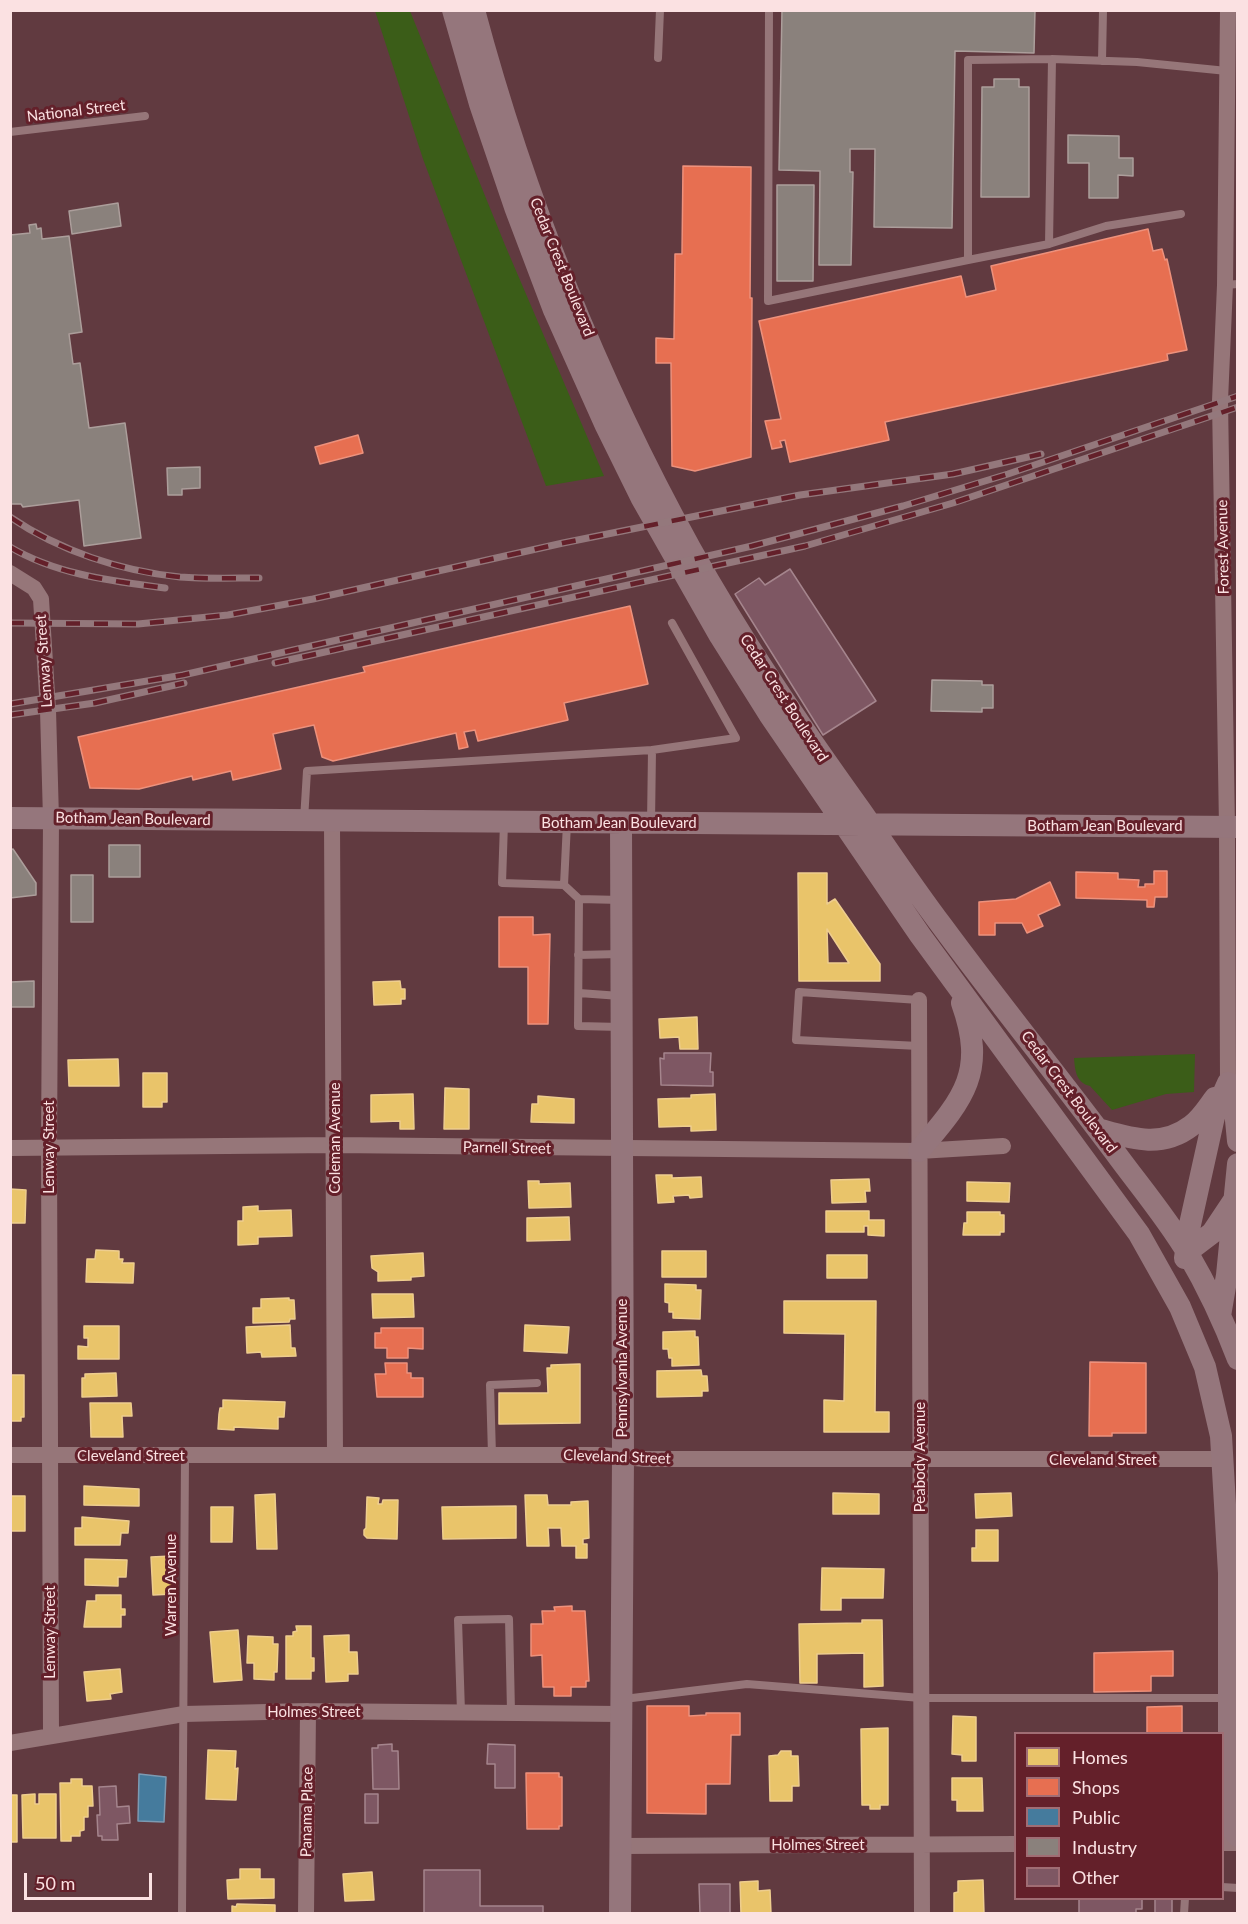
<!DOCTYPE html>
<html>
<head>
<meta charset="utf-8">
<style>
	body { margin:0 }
	#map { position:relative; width:1248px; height:1924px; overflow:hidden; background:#613a40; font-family:Lato,sans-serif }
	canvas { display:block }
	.frame { position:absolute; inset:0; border:12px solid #fbe1e2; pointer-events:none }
	.legend { position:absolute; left:1014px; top:1732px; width:210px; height:168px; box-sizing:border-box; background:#64202a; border:2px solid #a06d74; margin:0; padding:8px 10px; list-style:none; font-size:18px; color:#fbe1e2 }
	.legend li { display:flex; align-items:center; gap:12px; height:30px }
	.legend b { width:30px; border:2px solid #a06d74 }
	.scale { position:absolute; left:24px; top:1873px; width:128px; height:27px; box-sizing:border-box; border:3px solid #fbe1e2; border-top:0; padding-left:8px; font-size:18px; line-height:21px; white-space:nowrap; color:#fbe1e2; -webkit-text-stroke:4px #64202a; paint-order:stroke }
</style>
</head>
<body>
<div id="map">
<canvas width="1248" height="1924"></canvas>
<div class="frame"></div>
<ul class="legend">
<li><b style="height:16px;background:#e9c46a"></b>Homes</li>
<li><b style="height:16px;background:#e76f51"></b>Shops</li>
<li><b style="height:16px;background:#457b9d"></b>Public</li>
<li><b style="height:16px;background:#8a817c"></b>Industry</li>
<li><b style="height:16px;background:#7e5763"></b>Other</li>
</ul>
<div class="scale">50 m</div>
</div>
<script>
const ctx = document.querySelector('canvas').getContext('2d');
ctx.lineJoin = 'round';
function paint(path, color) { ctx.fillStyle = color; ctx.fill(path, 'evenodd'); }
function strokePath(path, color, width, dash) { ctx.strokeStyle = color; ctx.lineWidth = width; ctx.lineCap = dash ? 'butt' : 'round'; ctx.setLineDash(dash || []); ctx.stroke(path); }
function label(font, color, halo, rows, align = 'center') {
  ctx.font = font + ' Lato,sans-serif'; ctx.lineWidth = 6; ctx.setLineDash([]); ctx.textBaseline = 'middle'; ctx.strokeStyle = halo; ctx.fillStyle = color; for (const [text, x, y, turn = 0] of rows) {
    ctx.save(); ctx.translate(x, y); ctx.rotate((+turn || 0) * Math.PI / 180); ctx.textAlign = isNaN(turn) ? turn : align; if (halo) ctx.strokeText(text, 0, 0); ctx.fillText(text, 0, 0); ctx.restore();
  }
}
paint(new Path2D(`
	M375 11H410L505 245 604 476 546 486 423 159Z
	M1195 1054 1194 1092 1166 1094 1112 1110 1090 1086C1076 1083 1075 1070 1074 1058Z`), '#3b5d18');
const homes = new Path2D(`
	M798 873H827V904L835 899 880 964V981H799ZM827 929 849 963H828Z
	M400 981 401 989H405V999H401V1004L374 1005 373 982Z
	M697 1017 698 1049H680L679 1037 660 1038 659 1019Z
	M118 1059 119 1086H69L68 1060Z
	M143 1073H167V1102H162V1107H143Z
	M445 1088 469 1089V1129H444Z
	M413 1094 414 1129H400V1121L371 1122V1095Z
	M715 1094 716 1130 691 1131V1126L659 1127 658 1099 691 1098V1095Z
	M538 1096 574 1099V1123L531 1122 532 1104H538Z
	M656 1175H672V1178L701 1177 702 1197 690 1198 689 1195 673 1196 674 1202 658 1203Z
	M869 1179 870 1191H865L866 1202 832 1203 831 1180Z
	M528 1181H539V1184L570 1183 571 1207 529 1208Z
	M967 1182 1010 1183 1009 1202 967 1201Z
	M10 1189 26 1190 25 1223H10Z
	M258 1206V1211L291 1210 292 1236 258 1237V1244L238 1245V1221H243V1207Z
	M826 1211H869V1220H884V1236L868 1235V1226H864V1232H826Z
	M967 1212H1000V1215H1004V1232H1000V1235H963L964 1223H967Z
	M569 1217 570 1240 527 1241V1218Z
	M96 1250 119 1251V1259H123L122 1263H134L133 1283 86 1282 87 1259H95Z
	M662 1251H706V1277H662Z
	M423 1253 424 1276 411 1277V1280L378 1281V1272L372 1268 371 1256Z
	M827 1255H867V1278H827Z
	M665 1284 696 1285V1290H701L700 1319 673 1318V1312H669V1303L665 1302Z
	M372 1294H413L414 1317 373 1318Z
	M289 1298V1300H294L295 1319H290L289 1322 253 1323V1308H261V1299Z
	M784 1301H876L875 1412H889V1432H824V1400L844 1401 845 1334 784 1333Z
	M290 1325 291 1348H295L296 1356 262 1357 261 1352 247 1353 246 1327Z
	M525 1325 569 1327 567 1353 524 1351Z
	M84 1326H119V1359H78V1346L88 1347V1338H84Z
	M695 1331V1337H698L699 1365 672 1366V1358H669L668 1349H663V1332Z
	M580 1364V1423L499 1424V1393H548L547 1368H551V1365Z
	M701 1370 702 1376H707L708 1391H702V1396L657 1397V1371Z
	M116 1373 117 1396 82 1397V1378H85V1374Z
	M10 1375H24V1417H21V1421H10Z
	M223 1400 285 1402 284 1417H278V1429L234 1427V1430L218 1429 219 1414 220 1408H223Z
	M90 1403H131L132 1416H122L123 1437H91Z
	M84 1486 139 1489V1506L84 1505Z
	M833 1493 879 1494V1514H833Z
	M1011 1493 1012 1516 976 1518 975 1494Z
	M275 1494 277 1549H257L255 1495Z
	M525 1495H547L548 1505H571V1502L588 1501 589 1538 583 1539V1544H587V1558H576V1546H562L561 1528H548L549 1546H527Z
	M10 1496H25V1531H10Z
	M367 1497 379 1498 378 1504H382L383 1500H398L397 1539 367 1538 364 1535V1530L366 1528Z
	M516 1506V1538L443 1539 442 1507Z
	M211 1507H233L232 1542H211Z
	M82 1517 129 1521 128 1533H121L120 1545H75V1528H82Z
	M976 1530H998V1561H972V1548H976Z
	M172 1556 174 1594 153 1595 151 1557Z
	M85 1559 127 1560 126 1577H118V1586L85 1585Z
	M822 1568 884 1569 883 1598H841V1610H821Z
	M96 1595H121V1609H125V1615H121V1627H84L87 1601H96Z
	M862 1620H882L883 1686 864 1687V1653L817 1654V1683H800L799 1624 862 1623Z
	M296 1626H311V1658H314V1671H311V1679H286V1636H293V1632L297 1631Z
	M238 1630 242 1680 214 1682 210 1632Z
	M349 1635V1652H357L358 1674H348V1681L326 1682 324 1636Z
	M248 1636 273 1637V1644H278L277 1672H274V1680L254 1679V1663H247Z
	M120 1669 122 1692 110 1694 111 1699 87 1701 84 1672Z
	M953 1716 976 1717V1761H962V1755L952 1754Z
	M888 1728V1805H880V1809H870V1805H862L861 1729Z
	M208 1750 236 1751 235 1769 238 1768 236 1800 206 1799Z
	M781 1751H791V1756H798L799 1786H792V1801H770L769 1756 778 1755Z
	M952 1778H982L983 1811H957V1800H952Z
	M71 1779H82V1786H92L93 1806H88V1817H84V1830L80 1831V1836H71V1841H61L60 1783H71Z
	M35 1794V1804H39V1794H56V1838H23L22 1795Z
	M10 1795H17V1842H10Z
	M240 1869H260V1879H274V1898L228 1899 227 1880 240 1879Z
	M372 1872 374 1900 345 1901 343 1874Z
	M983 1880 984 1914H954V1893L958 1892V1881Z
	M758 1881V1891L770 1890 771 1914H741L740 1882Z
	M237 1904 275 1905V1914H232V1906L236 1907Z`);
paint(homes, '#e9c46a');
strokePath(homes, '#eecd8e', 1.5);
const shops = new Path2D(`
	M683 166 751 167 750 298H752L751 457 695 471 672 466 671 363H656V338L674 339 675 254H682Z
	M1148 229 1153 251 1162 249 1165 260 1167 259 1187 350 1167 354 1168 360 885 422 889 440 790 462 785 440 780 441 782 447 772 449 765 421 781 419 759 321 961 276 966 297 996 290 991 266Z
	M358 435 363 453 320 464 315 447Z
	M630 606 648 684 564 703 568 720 478 741 475 730 464 732 468 747 459 749 456 733 333 761 322 757 314 725 273 734 281 769 233 780 231 771 193 780 192 776 139 789 90 788 78 737 365 672 363 667Z
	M1154 871H1167V897H1155L1154 907H1147V900L1076 898V872L1118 873V879L1139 880 1138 887H1145V884H1154Z
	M1050 882 1060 905 1038 915 1043 926 1027 933 1022 923H995V935H979V902L1016 899Z
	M499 917H533V935L550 934 548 1024H528V967H499Z
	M381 1328H423V1349L408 1348V1358H387V1348H375V1333H381Z
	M1090 1362 1146 1363V1433H1112V1436H1089Z
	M385 1363H407V1373H411V1378H423V1397H377L375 1374H386Z
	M572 1606V1611H585L589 1681H586V1687H571V1696H554V1687H543L542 1655 531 1656V1624H543L542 1611H555L554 1607Z
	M1173 1651V1676H1151V1691L1094 1692V1653Z
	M647 1706H689V1716L706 1715V1713H740V1735H731L730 1784H706V1814L647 1813Z
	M1182 1706V1734H1147V1707Z
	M526 1773H559V1777H562V1826H559V1829H527Z`);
paint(shops, '#e76f51');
strokePath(shops, '#ed917c', 1.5);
const public = new Path2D(`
	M139 1774 166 1777 164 1822 138 1821Z`);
paint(public, '#457b9d');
strokePath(public, '#7c9ab2', 1.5);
const industry = new Path2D(`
	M782 10H1035L1034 53 955 51 952 228 874 227 875 149H850V172H853L851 265H819L820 171 779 170Z
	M994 79H1019V87H1029V197H981L982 87H994Z
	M1068 135 1119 136V158H1133V176L1118 175V198H1089V163H1068Z
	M777 185H814L813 281H777Z
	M118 203 121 226 72 234 69 211Z
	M36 224 37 229 41 228 42 239 69 236 82 332 69 334 73 364 80 363 89 428 125 423 141 538 84 546 79 500 23 507 21 504H10V235L30 233 29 225Z
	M200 467V488L182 489V495H168L167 468Z
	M932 680 982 681V685H993V708H982V712L931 711Z
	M109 845H140V877H109Z
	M13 849 36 883V895L10 898V850Z
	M71 875H93V922H71Z
	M34 981V1007H10V982Z`);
paint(industry, '#8a817c');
strokePath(industry, '#ac9e9b', 1.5);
const building = new Path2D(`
	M790 569 876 701 823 735 735 594 759 578 765 585Z
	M664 1053H711L710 1072H713V1086L661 1085 660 1058 664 1059Z
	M392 1744V1751H398L399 1789H373L372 1748H378V1745Z
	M488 1744 515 1745V1788H495V1764H487Z
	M116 1786 117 1807 129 1806 130 1823 117 1824 118 1840H102V1836H98L97 1815H100L99 1787Z
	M365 1794H378V1823H365Z
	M424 1870H480V1906H543V1914H424Z
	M699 1884H730V1914H700Z
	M1079 1898H1142V1909H1136V1913L1079 1914Z
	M1155 1898H1172V1914H1155Z`);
paint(building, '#7e5763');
strokePath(building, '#a5858d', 1.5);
strokePath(new Path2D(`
	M769 10 768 301 968 260
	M658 58 660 10
	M1052 59 968 60V260L1049 244 1052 59 1137 62 1227 71
	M1102 61 1103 10
	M10 132 145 116
	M1049 244 1106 226 1181 214
	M1225 285 1238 284
	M652 750 736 738 672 623
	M304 820 307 771 652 750 651 823
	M504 823 502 883 564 885 567 823
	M564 885 579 899 621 900
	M579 899 578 1026 621 1027
	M578 955 620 954
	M579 993 620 996
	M919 1000 799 992 796 1040 919 1046
	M492 1455 490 1385 537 1383
	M624 1699 747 1684 921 1698H1228
	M461 1712 458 1620 509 1619 511 1712
	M1222 1887 1238 1888
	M182 1914 185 1456
	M1184 1914 1185 1898`), '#967679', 8);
strokePath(new Path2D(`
	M1228 10 1225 285 1220 401 1227 827 1228 1083 1238 1082
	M10 573 34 588 41 599 48 710 51 819 49 1148 51 1735
	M332 822 335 1455
	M919 1000 922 1914
	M10 1148 335 1145 919 1151 1003 1146
	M10 1455H603L645 1459H1223
	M10 1743 184 1714 308 1711 620 1714
	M1222 1843H1238
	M620 1846 1016 1844
	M306 1914 308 1711`), '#967679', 16);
strokePath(new Path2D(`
	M453 10 480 104 515 207 554 310 606 426 641 497 720 636 769 714 920 935 1139 1234 1180 1307 1205 1367 1221 1436 1229 1573V1825L1238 1836
	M474 10C524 197 597 379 690 548 741 640 800 726 861 811 888 850 914 889 942 926 998 1002 1057 1075 1114 1151 1138 1184 1166 1217 1187 1252 1207 1286 1224 1322 1238 1359
	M10 818 1238 827
	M1228 1083 1235 1110 1238 1141
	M1098 1129C1130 1138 1161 1149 1191 1126 1201 1119 1208 1107 1215 1098
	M919 1151C963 1099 987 1073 962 1003
	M1187 1252 1212 1233 1234 1200
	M1185 1258 1189 1229 1215 1112 1228 1083
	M1220 1316 1227 1275 1238 1164
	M620 1914 623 1457 621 823`), '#95767c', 22);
const rail = new Path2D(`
	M10 517C60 551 120 571 180 577 206 579 233 578 259 578
	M10 547C57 575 113 581 165 588
	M10 623 138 624 228 615 313 599 563 543 800 495 953 474 1041 454
	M275 663 805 546 953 503 1238 407
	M10 704 183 675 752 546 903 506 1008 474 1238 396
	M10 715 95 703 184 683`);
strokePath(rail, '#94787c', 7);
strokePath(rail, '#64202a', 4.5, [14]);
label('15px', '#fbe1e2', '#64202a', [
	["National Street",76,111,-7],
	["Cedar Crest Boulevard",562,267,68],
	["Forest Avenue",1223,547,-91],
	["Lenway Street",44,661,-94],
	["Cedar Crest Boulevard",784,698,57],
	["Botham Jean Boulevard",133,819,1],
	["Botham Jean Boulevard",619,823],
	["Botham Jean Boulevard",1105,826],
	["Cedar Crest Boulevard",1069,1092,53],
	["Coleman Avenue",335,1138,-90],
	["Lenway Street",49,1147,-90],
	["Parnell Street",507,1148,1],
	["Pennsylvania Avenue",622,1368,-90],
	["Cleveland Street",131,1456],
	["Cleveland Street",617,1457,2],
	["Peabody Avenue",920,1457,-90],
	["Cleveland Street",1103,1460],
	["Warren Avenue",171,1585,-90],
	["Lenway Street",50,1632,-90],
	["Holmes Street",314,1712],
	["Panama Place",307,1812,-89],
	["Holmes Street",818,1845]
]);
</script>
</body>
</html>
